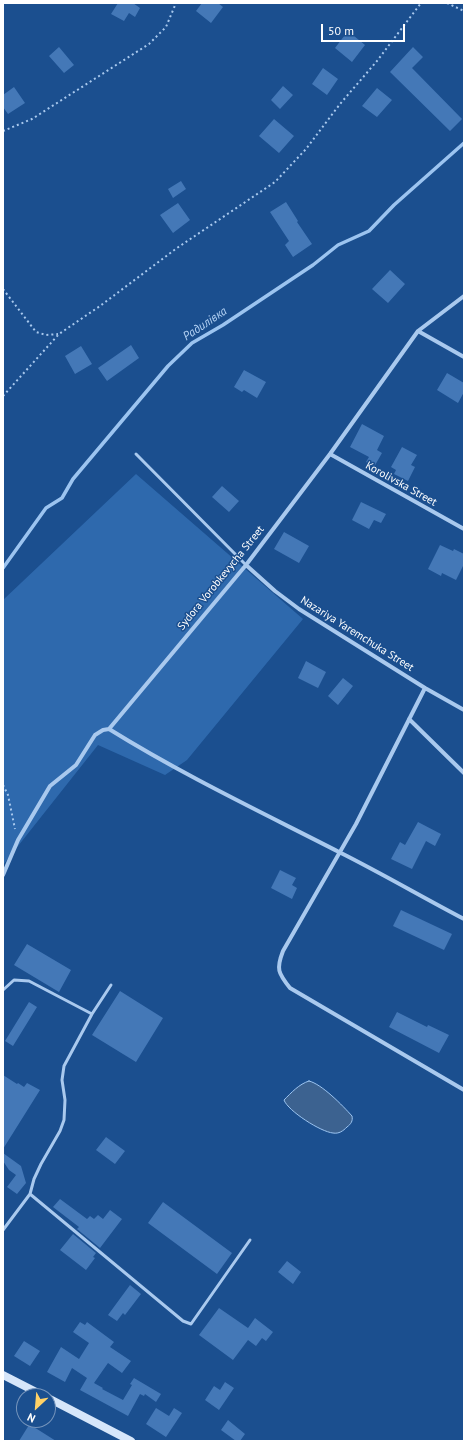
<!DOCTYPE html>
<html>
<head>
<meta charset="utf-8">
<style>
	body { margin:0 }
	#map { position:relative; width:467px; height:1444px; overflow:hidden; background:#1b4f8f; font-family:"PT Sans",sans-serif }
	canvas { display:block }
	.frame { position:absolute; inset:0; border:4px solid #fff; pointer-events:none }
	.north { position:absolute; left:16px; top:1388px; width:40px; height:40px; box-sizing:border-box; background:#1b4f8f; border:1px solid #7695bc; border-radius:50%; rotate:206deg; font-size:11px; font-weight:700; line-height:16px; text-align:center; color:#fff }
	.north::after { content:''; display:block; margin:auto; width:14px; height:18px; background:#ffd166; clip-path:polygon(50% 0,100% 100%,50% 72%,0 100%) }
	.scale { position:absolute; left:321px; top:24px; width:84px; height:18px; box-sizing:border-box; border:2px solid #fff; border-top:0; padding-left:5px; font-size:12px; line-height:14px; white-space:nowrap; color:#fff; -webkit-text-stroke:3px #1b4f8f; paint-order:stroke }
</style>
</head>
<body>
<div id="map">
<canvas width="467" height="1444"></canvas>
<div class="frame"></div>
<div class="north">N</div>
<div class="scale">50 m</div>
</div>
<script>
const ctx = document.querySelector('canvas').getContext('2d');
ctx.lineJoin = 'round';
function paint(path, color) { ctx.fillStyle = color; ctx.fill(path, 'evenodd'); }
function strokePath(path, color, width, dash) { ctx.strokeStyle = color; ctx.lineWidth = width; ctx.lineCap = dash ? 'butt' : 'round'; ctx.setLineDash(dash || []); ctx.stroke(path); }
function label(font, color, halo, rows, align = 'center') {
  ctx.font = font + ' "PT Sans",sans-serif'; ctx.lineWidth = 3; ctx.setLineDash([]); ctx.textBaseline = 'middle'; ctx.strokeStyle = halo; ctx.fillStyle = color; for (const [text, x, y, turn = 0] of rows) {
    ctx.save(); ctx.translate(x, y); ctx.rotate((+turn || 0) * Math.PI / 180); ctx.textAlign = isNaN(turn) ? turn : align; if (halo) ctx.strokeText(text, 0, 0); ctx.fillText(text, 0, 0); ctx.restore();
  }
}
paint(new Path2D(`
	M136 474 303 619 187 760 165 775 98 745 3 865V600Z`), '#2e69ad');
const water = new Path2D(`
	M309 1081C322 1084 343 1106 352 1116 353 1121 351 1124 347 1127 343 1131 339 1134 333 1133 321 1132 288 1111 284 1100 291 1093 299 1084 309 1081Z`);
paint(water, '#3c6290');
strokePath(water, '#9cc4f0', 1);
strokePath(new Path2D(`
	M3 568 46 508 62 498 73 479 168 366 192 343 223 325 313 265 338 245 369 231 394 205 464 143`), '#9cc4f0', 3.5);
paint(new Path2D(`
	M118 3H133L140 8 135 17 129 13 124 21 111 14Z
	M202 3H218L223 7 211 23 196 11Z
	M348 31 365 45 352 62 335 48Z
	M59 47 74 65 64 73 49 56Z
	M413 47 423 57 412 68 462 119 450 131 390 72Z
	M323 68 338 79 327 95 312 84Z
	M283 86 293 95 280 109 271 100Z
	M14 87 25 103 8 114 3 107V95Z
	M377 88 392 100 377 117 362 106Z
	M274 119 294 136 279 153 259 136Z
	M181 181 186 189 173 198 168 189Z
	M286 202 298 221 297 222 312 244 293 257 285 245 289 241 270 212Z
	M178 203 190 220 173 233 160 215Z
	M390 270 405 284 388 303 372 289Z
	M131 345 139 358 107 381 98 368Z
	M81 346 92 364 75 374 65 356Z
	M244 370 266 382 257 398 244 390 242 392 234 387Z
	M447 373 464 383V392L458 403 437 390Z
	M362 424 384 436 377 450 382 453 374 467 366 462 369 457 350 447Z
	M402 447 417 455 411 465 415 467 408 481 394 474 396 470 391 467Z
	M222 486 239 501 229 512 212 497Z
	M361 502 386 514 381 523 374 520 369 529 352 520Z
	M284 532 309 546 299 563 274 549Z
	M440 545 453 551 454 549 464 554V564L456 580 442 573 441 576 428 569Z
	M306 661 326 672 318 688 298 678Z
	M343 678 353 686 338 705 328 696Z
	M418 822 441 834 435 846 426 841 412 869 391 859 400 842 405 845Z
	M280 870 296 878 292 885 297 888 292 899 271 888Z
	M401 910 452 934 444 950 393 926Z
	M27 944 71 970 59 992 14 965Z
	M120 991 163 1018 136 1062 92 1035Z
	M29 1002 37 1007 13 1046 5 1041Z
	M397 1012 427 1027 428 1025 449 1035 439 1053 389 1027Z
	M3 1075 17 1084 18 1083 24 1087 27 1083 40 1090 3 1149Z
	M106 1137 125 1151 115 1164 96 1150Z
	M3 1153 21 1166 26 1183 17 1194 7 1187 16 1175 9 1170 3 1161Z
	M60 1199 87 1219 90 1216 94 1219 98 1215 103 1219 110 1210 122 1219 100 1248 77 1229 79 1227 53 1207Z
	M163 1202 232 1253 217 1274 148 1223Z
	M73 1234 96 1253 93 1257 95 1258 86 1270 60 1250Z
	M287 1261 301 1272 293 1284 278 1272Z
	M130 1285 141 1294 125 1315 123 1313 117 1321 108 1315Z
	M219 1308 248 1328 255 1318 273 1332 266 1341 262 1338 256 1346 248 1340 233 1360 199 1335Z
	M80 1322 85 1325 87 1322 114 1342 110 1347 131 1361 122 1373 108 1363 94 1383 103 1388 102 1389 123 1400 132 1385 130 1384 134 1378 161 1394 156 1402 145 1394 144 1396 140 1394 128 1416 80 1390 87 1378 72 1368 65 1382 47 1372 61 1347 79 1359 89 1343 73 1332Z
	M24 1341 40 1351 30 1366 14 1356Z
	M225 1382 234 1388 219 1410 205 1400 214 1386 220 1390Z
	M156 1408 169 1416 174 1408 182 1413 166 1437 146 1424Z
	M228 1420 245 1434 240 1441H236L221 1430Z
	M29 1425 37 1429 56 1441H19Z`), '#4478b7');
strokePath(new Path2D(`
	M447 3 464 11
	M3 131 32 119 149 44 166 27 176 3
	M3 289 36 332 46 335 58 334
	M3 396 59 334 100 306 177 248 275 182 306 149 340 104 377 61 421 3
	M3 785 8 795 15 829`), '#a9c9ee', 2, [2, 3]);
strokePath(new Path2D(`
	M136 454 246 565
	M111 985 92 1014 64 1066 62 1080 65 1100 64 1120 60 1131 41 1164 34 1179 30 1194 183 1321 191 1324 250 1240
	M3 990 14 980 29 981 92 1014
	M3 1230 30 1194`), '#a9c9ee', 3);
strokePath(new Path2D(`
	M418 331 464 357
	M330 454 464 529
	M246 565 275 591 299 609 425 688 464 710
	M425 688 356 824 283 951C276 969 278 973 290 988L464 1090
	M409 719 464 773
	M109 729C183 775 261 812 339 852 381 873 422 897 464 919
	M3 875 18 840 50 786 76 765 95 735 103 730 109 729 246 565 330 454 418 331 464 296`), '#a9c9ee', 4);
strokePath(new Path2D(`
	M3 1375 44 1396
	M48 1398 131 1441`), '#d6e6fa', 8);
label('11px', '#fff', '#1b4f8f', [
	["Korolivska Street",401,484,29],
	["Sydora Vorobkevycha Street",221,578,-51],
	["Nazariya Yaremchuka Street",357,634,32]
]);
label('italic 12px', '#b5d3f5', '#1b4f8f', [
	["Радилівка",205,324,-34]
]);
</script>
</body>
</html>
